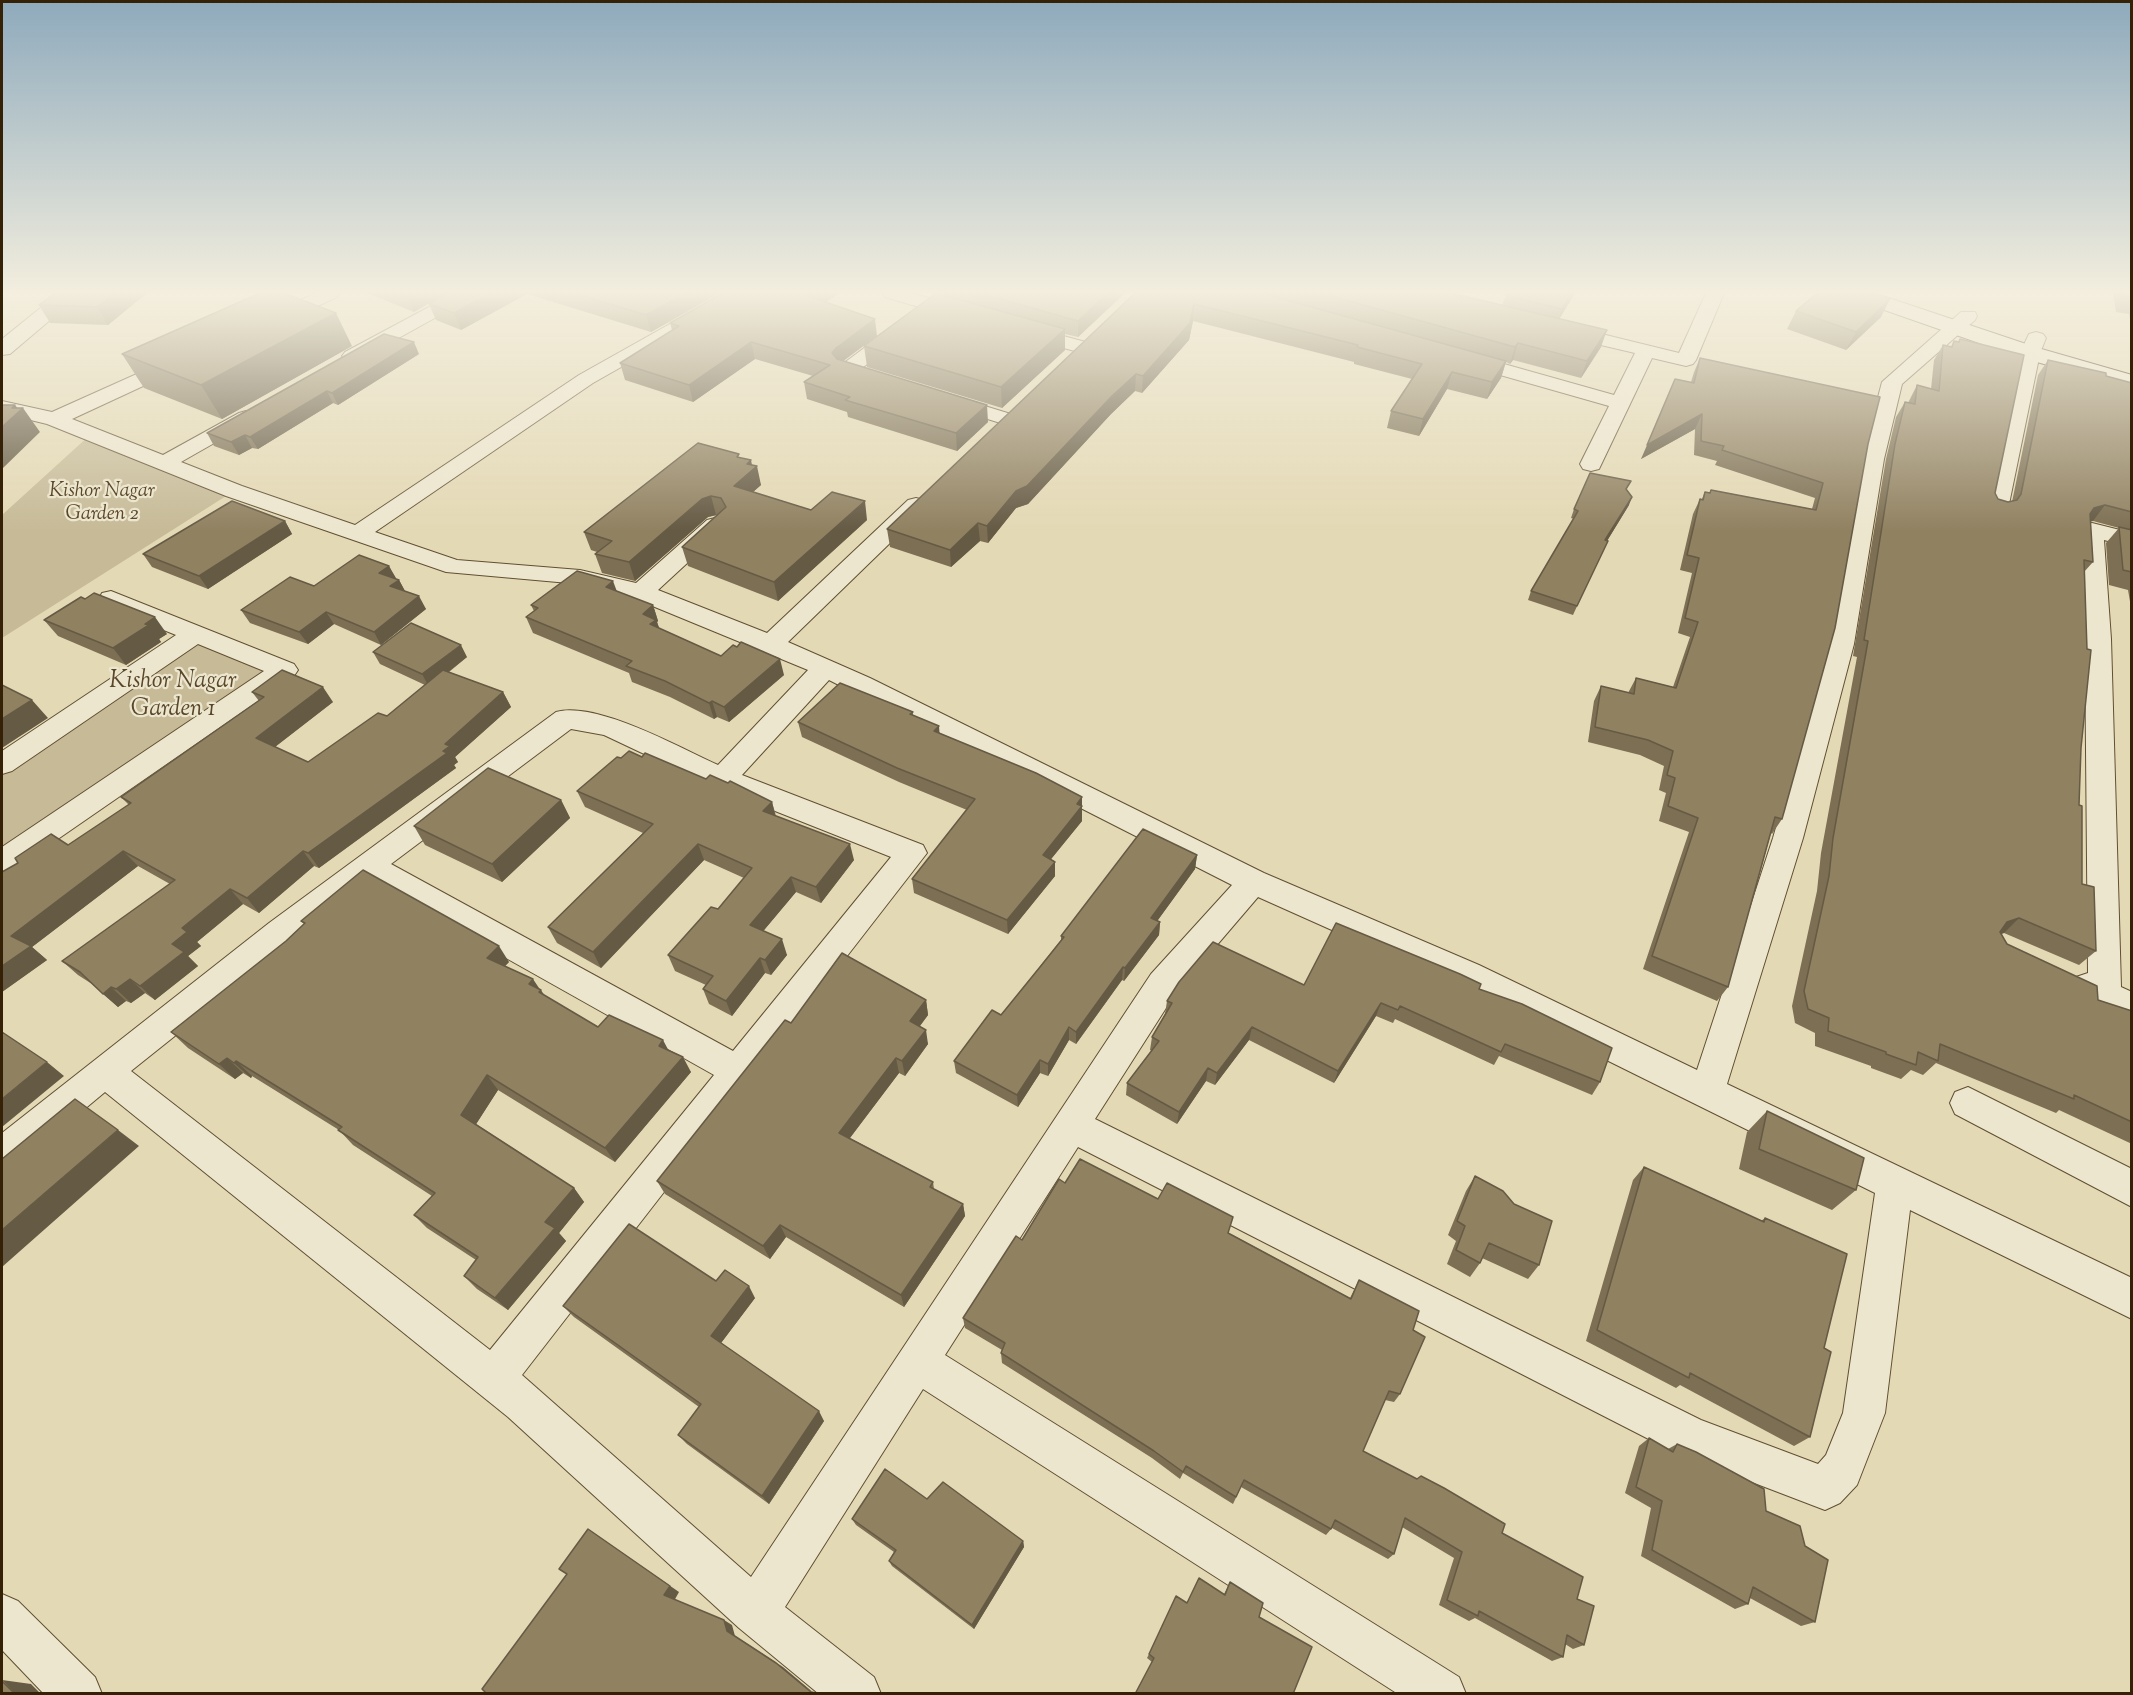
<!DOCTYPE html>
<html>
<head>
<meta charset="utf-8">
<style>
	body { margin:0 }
	#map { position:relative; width:2133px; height:1695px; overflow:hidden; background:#e4d9b5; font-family:"Sorts Mill Goudy",serif }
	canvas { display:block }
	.frame { position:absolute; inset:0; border:3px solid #352105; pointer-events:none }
</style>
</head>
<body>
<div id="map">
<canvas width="2133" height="1695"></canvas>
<div class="frame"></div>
</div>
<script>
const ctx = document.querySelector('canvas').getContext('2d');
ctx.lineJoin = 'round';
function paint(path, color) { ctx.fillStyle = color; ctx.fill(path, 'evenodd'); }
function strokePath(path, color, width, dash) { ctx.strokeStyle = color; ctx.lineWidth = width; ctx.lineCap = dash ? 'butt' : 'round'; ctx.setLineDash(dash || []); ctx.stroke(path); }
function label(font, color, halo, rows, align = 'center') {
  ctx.font = font + ' "Sorts Mill Goudy",serif'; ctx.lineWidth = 4.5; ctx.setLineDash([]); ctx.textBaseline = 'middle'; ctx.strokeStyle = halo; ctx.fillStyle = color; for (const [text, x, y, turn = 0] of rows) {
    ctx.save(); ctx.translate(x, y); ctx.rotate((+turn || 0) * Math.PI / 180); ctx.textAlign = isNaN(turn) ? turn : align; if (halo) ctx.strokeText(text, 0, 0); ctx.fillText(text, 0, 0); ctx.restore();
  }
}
paint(new Path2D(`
	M91 434 234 491 2 638V515Z
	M196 634 285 670 2 860V764Z`), '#c6ba97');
const minor = new Path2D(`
	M316 293H340L337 297 281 323H267L265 319 267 315Z
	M725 293H748L745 297 593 383 375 532 457 560 580 570 636 583 707 520 715 518 723 520 727 525 723 530 658 590 767 633 908 500 916 498 924 500 927 505 924 510 788 642 870 678 1264 873 1479 965 1697 1070 1773 838 1828 644 1862 459 1882 382 1961 312H1975L1977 316 1975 320 1902 384 1884 459 1854 644 1803 838 1727 1084 2132 1278V1319L1910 1210 1885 1413 1857 1485 1840 1503 1825 1510 1676 1453 1078 1147 945 1355 1459 1677 1466 1694H1398L923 1389 785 1607 874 1677 881 1694H819L739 1628 508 1417 105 1092 15 1167 2 1172V1133L269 923 556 712C597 701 680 748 718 765L808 670 633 598 580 584 446 572 226 496 47 424 2 413V401L52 412 168 360H182L185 364 182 368 72 419 163 455 239 413 246 411 253 413 256 417 253 421 181 462 242 486 355 525 579 375ZM829 680 1232 885 1151 974 751 1577 522 1375 927 853 923 845 742 775ZM571 729 604 735 712 786 891 857 733 1051 391 864ZM369 881 714 1075 490 1350 131 1071ZM1258 897 1455 985 1875 1193 1843 1413 1826 1455 1818 1464 1701 1420 1095 1119 1175 994Z
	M882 293H912L970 310 972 314 970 318 963 320 885 297Z
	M1706 293H1724L1696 360 1693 364 1686 366 1652 358 1599 469 1591 471 1583 469 1580 464 1609 406 1458 363 1455 359 1458 355 1465 353 1614 395 1635 353 1558 335 1556 331 1558 327 1565 325 1679 353Z
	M444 299 451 301 453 305 451 309 359 360H345L342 356 345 352Z
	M898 326 905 328 907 332 905 336 862 368 885 375 888 379 885 383 878 385 840 374 837 370 840 366 891 328Z
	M1027 326 1089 343 1092 347 1089 351 1082 353 1020 336 1018 332 1020 328Z
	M2036 332 2043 334 2046 338 2040 353 2008 509 2005 514 1997 516 1989 514 1986 509 2020 353 2029 334Z
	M949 395 1014 415 1017 419 1014 423 1007 425 942 405 939 401 942 397Z
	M2092 523 2132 533V547L2104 540 2111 639 2121 987 2132 992V1022L2076 997 2072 987 2076 977 2088 973 2085 639 2080 530 2084 525Z
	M111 591 294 664 298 670 294 676 13 870 2 874V847L264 671 198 644 12 771 2 774V751L176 635 102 605 99 599 102 593Z
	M1968 1087 2132 1169V1207L1955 1114 1950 1103 1955 1092Z
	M2 1594 18 1601 95 1677 102 1694H44L2 1650Z`);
const tertiary = new Path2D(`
	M59 293H82L10 354 2 355V339Z`);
const secondary = new Path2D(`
	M1844 293H1874L2038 348 2132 375V388L2022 358 1847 297Z`);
strokePath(minor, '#614f31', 2);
strokePath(tertiary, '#614f31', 2);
strokePath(secondary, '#352105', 2);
paint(minor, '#ede6cf');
paint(tertiary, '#ede6cf');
paint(secondary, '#ede6cf');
paint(new Path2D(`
	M147 293 108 325 50 323 39 305Z
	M367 293H720L651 332 527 294 461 330 436 320 429 304 436 299 414 312Z
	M723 293H839L826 302 843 361 988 422 957 451 848 417 847 412 807 399 804 382 813 376 755 359 693 402 625 380 620 363 672 330 670 323Z
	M944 293H1125L1078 337 1065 334V350L1002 408 867 367 864 346 944 296Z
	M1135 293H1451L1502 305 1507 293H1575L1559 319 1601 347 1581 378 1513 360 1510 364 1506 362 1501 378 1487 399 1447 389 1419 436 1387 428 1391 411 1412 379 1354 364V362L1193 321 1189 340 1142 393 1135 391 1111 414 1028 504 1016 508 988 543 980 541 951 567 890 547 887 529Z
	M2113 293H2132V331L2129 314 2116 312Z
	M1796 311 1881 317 1846 350 1787 329Z
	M1960 339 1995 493 1998 499 2008 502H2012L2038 375 2048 360 2132 383V613L2128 590 2109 585 2106 543 2119 528 2093 521H2090L2093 562 2084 572 2079 805 2082 884 2096 951 2079 965 2004 933 2001 934 2007 944 2098 1000 2132 1011V1144L2059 1110 2056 1113 1936 1063 1923 1075 1911 1070 1901 1079 1871 1068V1066L1815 1046V1033L1795 1023 1792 1006 1817 891 1821 853 1857 657 1853 656 1886 459 1896 417 1905 402 1908 403 1917 385 1931 389 1934 360 1943 345 1951 347 1954 341 1958 342Z
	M352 346 222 419 144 388 122 354Z
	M419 354 338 405 333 403 258 449 252 448 239 455 214 446 207 433Z
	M1700 358 1868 444 1782 819 1772 834 1771 833 1728 987 1717 1001 1643 969 1689 832 1659 821 1666 793 1659 790 1664 766 1640 755 1588 742 1594 701 1601 686 1628 693 1636 678 1673 687 1690 637 1678 633 1692 573 1680 570 1693 514 1700 499H1702L1705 492 1710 493 1711 490 1812 509 1815 498 1715 465 1717 461 1694 455 1695 429 1641 459 1691 382 1694 372Z
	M740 458 752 465 761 485 753 492 811 510 867 520 778 601 688 566 682 547 717 515 708 517 635 581 602 573 595 554 597 552 591 550 584 532Z
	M1627 490 1629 505 1607 541 1573 615 1528 600 1531 591 1574 519 1571 518 1574 509Z
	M285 521 292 534 208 589 152 567 143 554Z
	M389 566 395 579 399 580 405 591 426 609 381 645 334 624 308 644 250 623 241 610 314 586Z
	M617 591 653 605 658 621 657 622 659 628 721 656 784 675 729 722 717 717 714 719 670 697 632 682 629 673 533 633 526 617 534 611 531 605Z
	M44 620 167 634 159 639 161 642 126 665 58 636Z
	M373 652 467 657 449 672 503 692 511 707 455 757 458 762 454 765 456 768 319 868 314 866 259 913 243 904 197 942 201 946 188 956 198 966 155 1000 145 993 131 1003 126 1001 118 1007 92 984 78 975 62 961 170 884 138 866 32 947 47 960 2 992V872L68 845 129 805 121 797 259 701 252 692 333 702 275 747 308 762 387 716 425 685 380 664Z
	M913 712V715L940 733 1082 797V821L1051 859 1055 862V876L1008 934 914 893 912 879 967 810 899 782 802 737 798 722Z
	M642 757 772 802 776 816 854 860 821 903 796 892 763 931 787 955 771 975 765 973 732 1016 709 1004 703 989 706 985 675 971 668 955 718 909 744 878 704 860 601 968 557 943 548 927 643 833 585 807 577 791 621 758Z
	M561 800 570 818 502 882 425 845 414 826Z
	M1197 855 1195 869 1157 921 1160 922 1159 935 1124 981 1122 980 1076 1044 1069 1040 1048 1076 1040 1073 1018 1107 956 1073 954 1061 1001 1015 1061 940V936Z
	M301 921 509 962 505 966 539 989 545 996 598 1027 668 1050 691 1072 615 1162 498 1090 476 1124 574 1188 584 1202 559 1233 566 1241 508 1310 477 1289 464 1276 476 1260 427 1228 414 1215 432 1196 353 1145 339 1130 252 1076 251 1078 243 1073 235 1079 188 1048 171 1032 286 941 304 924Z
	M1304 985 1479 989 1600 1082 1592 1095 1499 1056 1494 1065 1395 1019 1393 1023 1376 1016 1334 1083 1249 1040 1215 1085 1206 1081 1177 1124 1126 1095 1127 1083 1152 1051 1150 1050 1152 1037 1165 1014 1167 1001Z
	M926 1000 928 1015 920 1026 928 1044 905 1076 899 1073 850 1138 933 1182 934 1189 963 1204 965 1216 904 1307 786 1237 770 1259 665 1194 657 1181 791 1023Z
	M1767 1111 1856 1190 1832 1210 1739 1169 1747 1132Z
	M1644 1167 1761 1221 1765 1218 1824 1348 1810 1437 1794 1446 1680 1385 1676 1388 1586 1341 1633 1180Z
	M1475 1176 1539 1265 1528 1279 1482 1258 1480 1263 1470 1277 1447 1264 1456 1241 1448 1235 1466 1191Z
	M1065 1183 1158 1199 1229 1233 1350 1298 1359 1280 1413 1330 1400 1394 1394 1402 1385 1400 1363 1451 1502 1533 1577 1599 1584 1645 1573 1649 1565 1644 1563 1657 1552 1661 1475 1618 1469 1621 1439 1605 1454 1558 1402 1527 1394 1554 1388 1559 1332 1528 1326 1535 1241 1487 1233 1504 1183 1473 1180 1479 1152 1458 1002 1363 1001 1353 1002 1350 965 1328 963 1318Z
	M716 1281 755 1298 721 1343 824 1421 769 1504 687 1444 678 1435 699 1407 574 1317 563 1306Z
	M1649 1438 1668 1449 1677 1444 1766 1511 1815 1622 1801 1626 1750 1598 1748 1604 1735 1609 1641 1556 1651 1508 1625 1493 1639 1446Z
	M927 1499 1023 1541 1024 1547 974 1629 892 1566 889 1561 894 1552 856 1525 852 1519Z
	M1230 1582 1259 1617 1152 1662 1147 1658 1149 1654 1187 1603 1224 1594Z`), '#7c6f53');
paint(new Path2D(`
	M115 293H147L108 325 97 307Z
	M410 293H434L436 299 414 312 407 295Z
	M491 293 527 294 461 330 454 313Z
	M686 293H720L651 332 646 315Z
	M813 293H839L811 313 808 296Z
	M1108 293H1125L1078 337V321Z
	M1571 293H1575L1558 321 1562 309Z
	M1890 299 1881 317 1846 350 1856 332Z
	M1194 304 1193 321 1189 340 1142 393 1143 376Z
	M336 313 352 346 222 419 201 385Z
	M875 319 877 336 838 365 832 353 836 348Z
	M1065 329V350L1002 408 1001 387Z
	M1607 330 1601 347 1581 378 1587 361Z
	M414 342 419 354 338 405 332 393Z
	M751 342 755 359 693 402 689 385Z
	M1518 343 1513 360 1510 364 1515 347Z
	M1506 361 1501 378 1487 399 1492 382Z
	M1452 372 1447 389 1419 436 1423 419Z
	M1136 374 1135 391 1111 414 1028 504 1016 508 988 543 987 526 1016 491Z
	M327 391 333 403 258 449 250 437Z
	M15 405 20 411 23 408 40 432 2 469V427L12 408Z
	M987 405 988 422 957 451 956 433Z
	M1702 414 1695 429 1641 459 1647 445Z
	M245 435 252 448 239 455 231 442Z
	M751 460 753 470 757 466 761 485 738 505 734 486 747 464Z
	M711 496 716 515 708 517 635 581 629 562 702 499Z
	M1632 497 1629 505 1602 549 1605 540Z
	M865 501 867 520 778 601 774 582Z
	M2105 505 2093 521 2082 524 2094 508Z
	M285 521 292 534 208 589 199 576Z
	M978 523 980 541 951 567 950 550Z
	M389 566 396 578 385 586 379 573Z
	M399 580 406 593 390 586Z
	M613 581 619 597 606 587Z
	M419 596 426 609 381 645 374 632Z
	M653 605 658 621 657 622 662 636 656 640 643 614Z
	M326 612 334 624 308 644 299 632Z
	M155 617 167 634 159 639 161 642 126 665 113 648 145 624Z
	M461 645 467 657 429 687 422 674Z
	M780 659 784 675 729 722 724 707Z
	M323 687 333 702 267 753 256 738Z
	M503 692 511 707 455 757 458 762 454 765 456 768 319 868 308 853 443 751 445 744Z
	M32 700 48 718 2 748V719Z
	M712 701 717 717 714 719 709 703Z
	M939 726 940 740 934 731Z
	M1082 797V821L1043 869V855L1077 804Z
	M561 800 570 818 502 882 492 864Z
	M772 802 776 819 763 811Z
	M698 844 704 860 601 968 593 952Z
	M850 844 854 860 821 903 816 887Z
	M123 851 138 866 32 947 47 960 2 992V966L11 936Z
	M303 851 314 866 259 913 247 898Z
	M1197 855 1195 869 1150 931 1151 918Z
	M1055 862V876L1008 934 1007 920Z
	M791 877 796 892 755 941 750 925Z
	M230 889 243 904 197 942 201 946 188 956 198 966 155 1000 140 986 172 944 182 928Z
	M2019 918 2004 933 1991 937 2007 922Z
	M1160 922 1159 935 1124 981 1125 968Z
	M782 939 787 955 771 975 765 960Z
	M499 946 509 962 497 974 487 958Z
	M760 958 765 973 732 1016 726 1001Z
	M1123 967 1122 980 1076 1044V1032Z
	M130 979 145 993 131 1003 116 989Z
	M533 979 541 991V990L551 1006 529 984Z
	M111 987 126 1001 118 1007 103 994Z
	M926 1000 928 1015 913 1035 910 1021Z
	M1381 1003 1376 1016 1334 1083 1338 1071Z
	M1069 1027V1040L1048 1076V1064Z
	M1252 1027 1249 1040 1215 1085 1217 1073Z
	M926 1030 928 1044 905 1076 902 1061Z
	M663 1040 671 1055 659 1046Z
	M683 1057 691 1072 615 1162 605 1148Z
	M227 1058 243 1073 235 1079 219 1064Z
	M896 1058 899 1073 843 1147 839 1133Z
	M1040 1060V1073L1018 1107 1017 1095Z
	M236 1061 252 1076 251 1078 234 1063Z
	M47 1062 64 1076 2 1127V1099Z
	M1208 1068 1206 1081 1177 1124 1179 1112Z
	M487 1075 498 1090 473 1129 461 1115Z
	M118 1130 139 1146 2 1267V1230Z
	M574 1188 584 1202 559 1233 566 1241 508 1310 495 1298 545 1222Z
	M963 1204 965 1216 904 1307 901 1295Z
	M780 1225 786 1237 770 1259 763 1246Z
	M749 1286 755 1298 718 1347 711 1336Z
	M819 1411 824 1421 769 1504 762 1496Z
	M588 1529 679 1592 674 1601 664 1595Z
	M1023 1541 1024 1547 974 1629 972 1625Z
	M724 1620 732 1625 735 1636 783 1667 815 1694 727 1631Z
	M2 1680 31 1684 41 1694H15Z`), '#655a44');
const building = new Path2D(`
	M55 293H115L97 307 39 305Z
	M260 293H284L336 313 201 385 122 354Z
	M446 293H491L454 313 429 304Z
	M573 293H686L646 315Z
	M723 293H813L808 296 875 319 836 348 832 353 837 359 987 405 956 433 845 400 850 397 804 382 830 365 751 342 689 385 620 363 679 326 670 323Z
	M936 293 1065 329 1001 387 864 346Z
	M979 293H1108L1078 321Z
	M1135 293H1261L1506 361 1492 382 1452 372 1423 419 1391 411 1422 364 1357 347 1358 345 1194 304 1190 323 1143 376 1136 374 1112 396 1027 486 1016 491 987 526 978 523 950 550 887 529Z
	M1320 293H1451L1607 330 1587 361 1518 343 1515 347Z
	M1507 293H1571L1562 309 1505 295Z
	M1817 293H1870L1890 299 1856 332 1796 311Z
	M2126 293H2132V298L2127 297Z
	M384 334 414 342 332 393 327 391 250 437 245 435 231 442 207 433Z
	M1960 339 2024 355 1995 493 1998 499 2008 502 2017 500 2021 494 2048 360 2106 373V376L2132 383V512L2105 505 2094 508 2090 514 2093 562 2084 560 2087 649 2091 650 2081 748 2079 805 2082 806V884L2094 887 2096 951 2019 918 2007 922 2000 932 2007 944 2097 986 2098 1000 2132 1011V1122L2074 1095V1099L1940 1044 1938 1061 1918 1052 1916 1065 1886 1054V1052L1828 1031 1829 1018 1808 1009 1804 991 1829 876 1833 838 1868 641 1864 640 1895 444 1905 402 1915 404 1917 385 1939 391 1943 345 1952 347 1954 341 1959 342Z
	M1700 358 1880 397 1868 444 1835 628 1784 812 1782 819 1775 817 1728 987 1652 956 1698 818 1668 806 1675 778 1667 775 1673 751 1648 740 1595 727 1601 686 1634 694 1636 678 1676 688 1698 622 1685 618 1699 558 1687 555 1700 499 1703 500 1705 492 1710 493 1711 490 1816 510 1823 483 1722 450 1724 446 1701 441 1702 414 1647 445 1675 379 1694 383Z
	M2 405H15L12 408H23L2 427Z
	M698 443 739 454 737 457 751 460 747 464 757 466 734 486 811 510 832 492 865 501 774 582 682 547 726 507 721 498 711 496 702 499 629 562 595 554 612 541 584 532Z
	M1590 473 1631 481 1626 489 1632 497 1605 540 1608 541 1577 606 1531 591 1578 511 1574 509Z
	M232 501 285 521 199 576 143 554Z
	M2119 527 2132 530V572L2123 570Z
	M359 555 389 566 379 573 399 580 390 586 419 596 374 632 326 612 299 632 241 610 290 577 314 586Z
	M577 571 613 581 606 587 653 605 643 614 656 620 650 624 721 656 733 645 737 647 741 642 780 659 724 707 712 701 709 703 665 681 626 666 632 661 526 617 538 608 531 605Z
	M94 593 155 617 145 624 149 625 113 648 44 620 81 597 85 599Z
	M411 623 461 645 422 674 373 652Z
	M282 670 323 687 256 738 308 762 378 713 387 716 443 670 503 692 445 744 450 746 443 751 447 753 308 853 303 851 247 898 230 889 182 928 187 932 172 944 184 952 140 986 130 979 116 989 111 987 103 994 80 972 62 961 175 880 123 851 11 936 31 946 2 966V872L18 863 15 858 51 834 68 845 131 803 121 797 264 697 252 692Z
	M840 683 913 712 910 714 939 726 934 731 1036 773 1082 797 1077 804 1082 806 1043 855 1055 862 1007 920 912 879 975 799 897 768 798 722Z
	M2 685 32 700 2 719Z
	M629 751 642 757 645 753 706 779 710 775 728 783 730 781 772 802 763 811 850 844 816 887 791 877 750 925 782 939 765 960 760 958 726 1001 703 989 713 976 668 955 711 907 718 909 752 868 698 844 593 952 548 927 653 824 577 791 617 757 621 758Z
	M488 768 561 800 492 864 414 826Z
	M1143 829 1197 855 1151 918 1160 922 1125 968 1123 967 1076 1032 1069 1027 1048 1064 1040 1060 1017 1095 954 1061 992 1010 1001 1015 1040 967 1064 937 1061 936Z
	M363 870 499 946 487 958 533 979 529 984 541 990 539 992 598 1027 609 1015 663 1040 659 1046 683 1057 605 1148 487 1075 461 1115 574 1188 545 1222 555 1228 495 1298 464 1276 478 1257 414 1215 435 1193 338 1130 342 1127 236 1061 234 1063 227 1058 219 1064 171 1032 286 941 305 923 301 921Z
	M1336 923 1460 974 1481 984 1479 989 1522 1004 1612 1048 1600 1082 1505 1044 1501 1052 1400 1006 1398 1010 1381 1003 1338 1071 1252 1027 1217 1073 1208 1068 1179 1112 1127 1083 1159 1041 1152 1037 1172 1003 1167 1001 1179 982 1213 942 1304 985Z
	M842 953 926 1000 910 1021 926 1030 902 1061 896 1058 839 1133 933 1182 930 1187 963 1204 901 1295 780 1225 763 1246 657 1181 785 1020 791 1023Z
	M2 1032 47 1062 2 1099Z
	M75 1099 118 1130 2 1230V1159Z
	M1767 1111 1864 1158 1856 1190 1759 1149Z
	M1080 1159 1158 1199 1167 1183 1233 1217 1228 1233 1351 1299 1359 1280 1419 1311 1413 1330 1425 1337 1400 1394 1389 1391 1363 1451 1417 1479 1421 1476 1444 1488 1505 1524 1502 1533 1583 1577 1577 1599 1594 1606 1584 1645 1567 1635 1563 1657 1479 1611 1478 1616 1447 1600 1462 1552 1405 1518 1394 1554 1335 1520 1331 1529 1244 1480 1236 1497 1186 1466 1183 1472 1154 1451 1001 1353 1005 1343 963 1318 1016 1236 1022 1240 1059 1179 1065 1183Z
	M1644 1167 1764 1222 1765 1218 1847 1254 1824 1348 1831 1352 1810 1437 1690 1373 1689 1378 1597 1330Z
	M1475 1176 1503 1191 1514 1204 1552 1221 1539 1265 1489 1243 1480 1263 1456 1250 1465 1226 1457 1221Z
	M629 1224 716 1281 725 1270 749 1286 711 1336 819 1411 762 1496 678 1435 701 1404 563 1306Z
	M1649 1438 1673 1452 1677 1444 1696 1452 1764 1489 1766 1511 1800 1526 1805 1546 1828 1560 1815 1622 1753 1587 1748 1604 1652 1550 1662 1501 1636 1487Z
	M885 1469 927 1499 943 1482 1023 1541 972 1625 889 1561 896 1550 852 1519Z
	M588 1529 670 1586 664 1595 724 1620 727 1631 776 1663 811 1692 822 1694H487L482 1689 567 1574 559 1569Z
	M1199 1578 1225 1595 1230 1582 1263 1603 1259 1617 1312 1647 1293 1694H1135L1154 1658 1149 1654 1176 1596 1187 1603Z
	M2 1681 15 1694H2Z`);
paint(building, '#908161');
strokePath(building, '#655a44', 1.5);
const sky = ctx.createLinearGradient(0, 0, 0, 531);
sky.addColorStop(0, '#8eaabc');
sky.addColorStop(0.55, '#f3eede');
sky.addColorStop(1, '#f3eede00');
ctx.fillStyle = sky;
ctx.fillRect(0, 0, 2133, 531);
label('italic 20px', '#59472a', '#ede6cf', [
	["Kishor Nagar",102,493],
	["Garden 2",102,516]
]);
label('italic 24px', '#59472a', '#ede6cf', [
	["Kishor Nagar",173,683],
	["Garden 1",173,711]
]);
</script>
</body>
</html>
